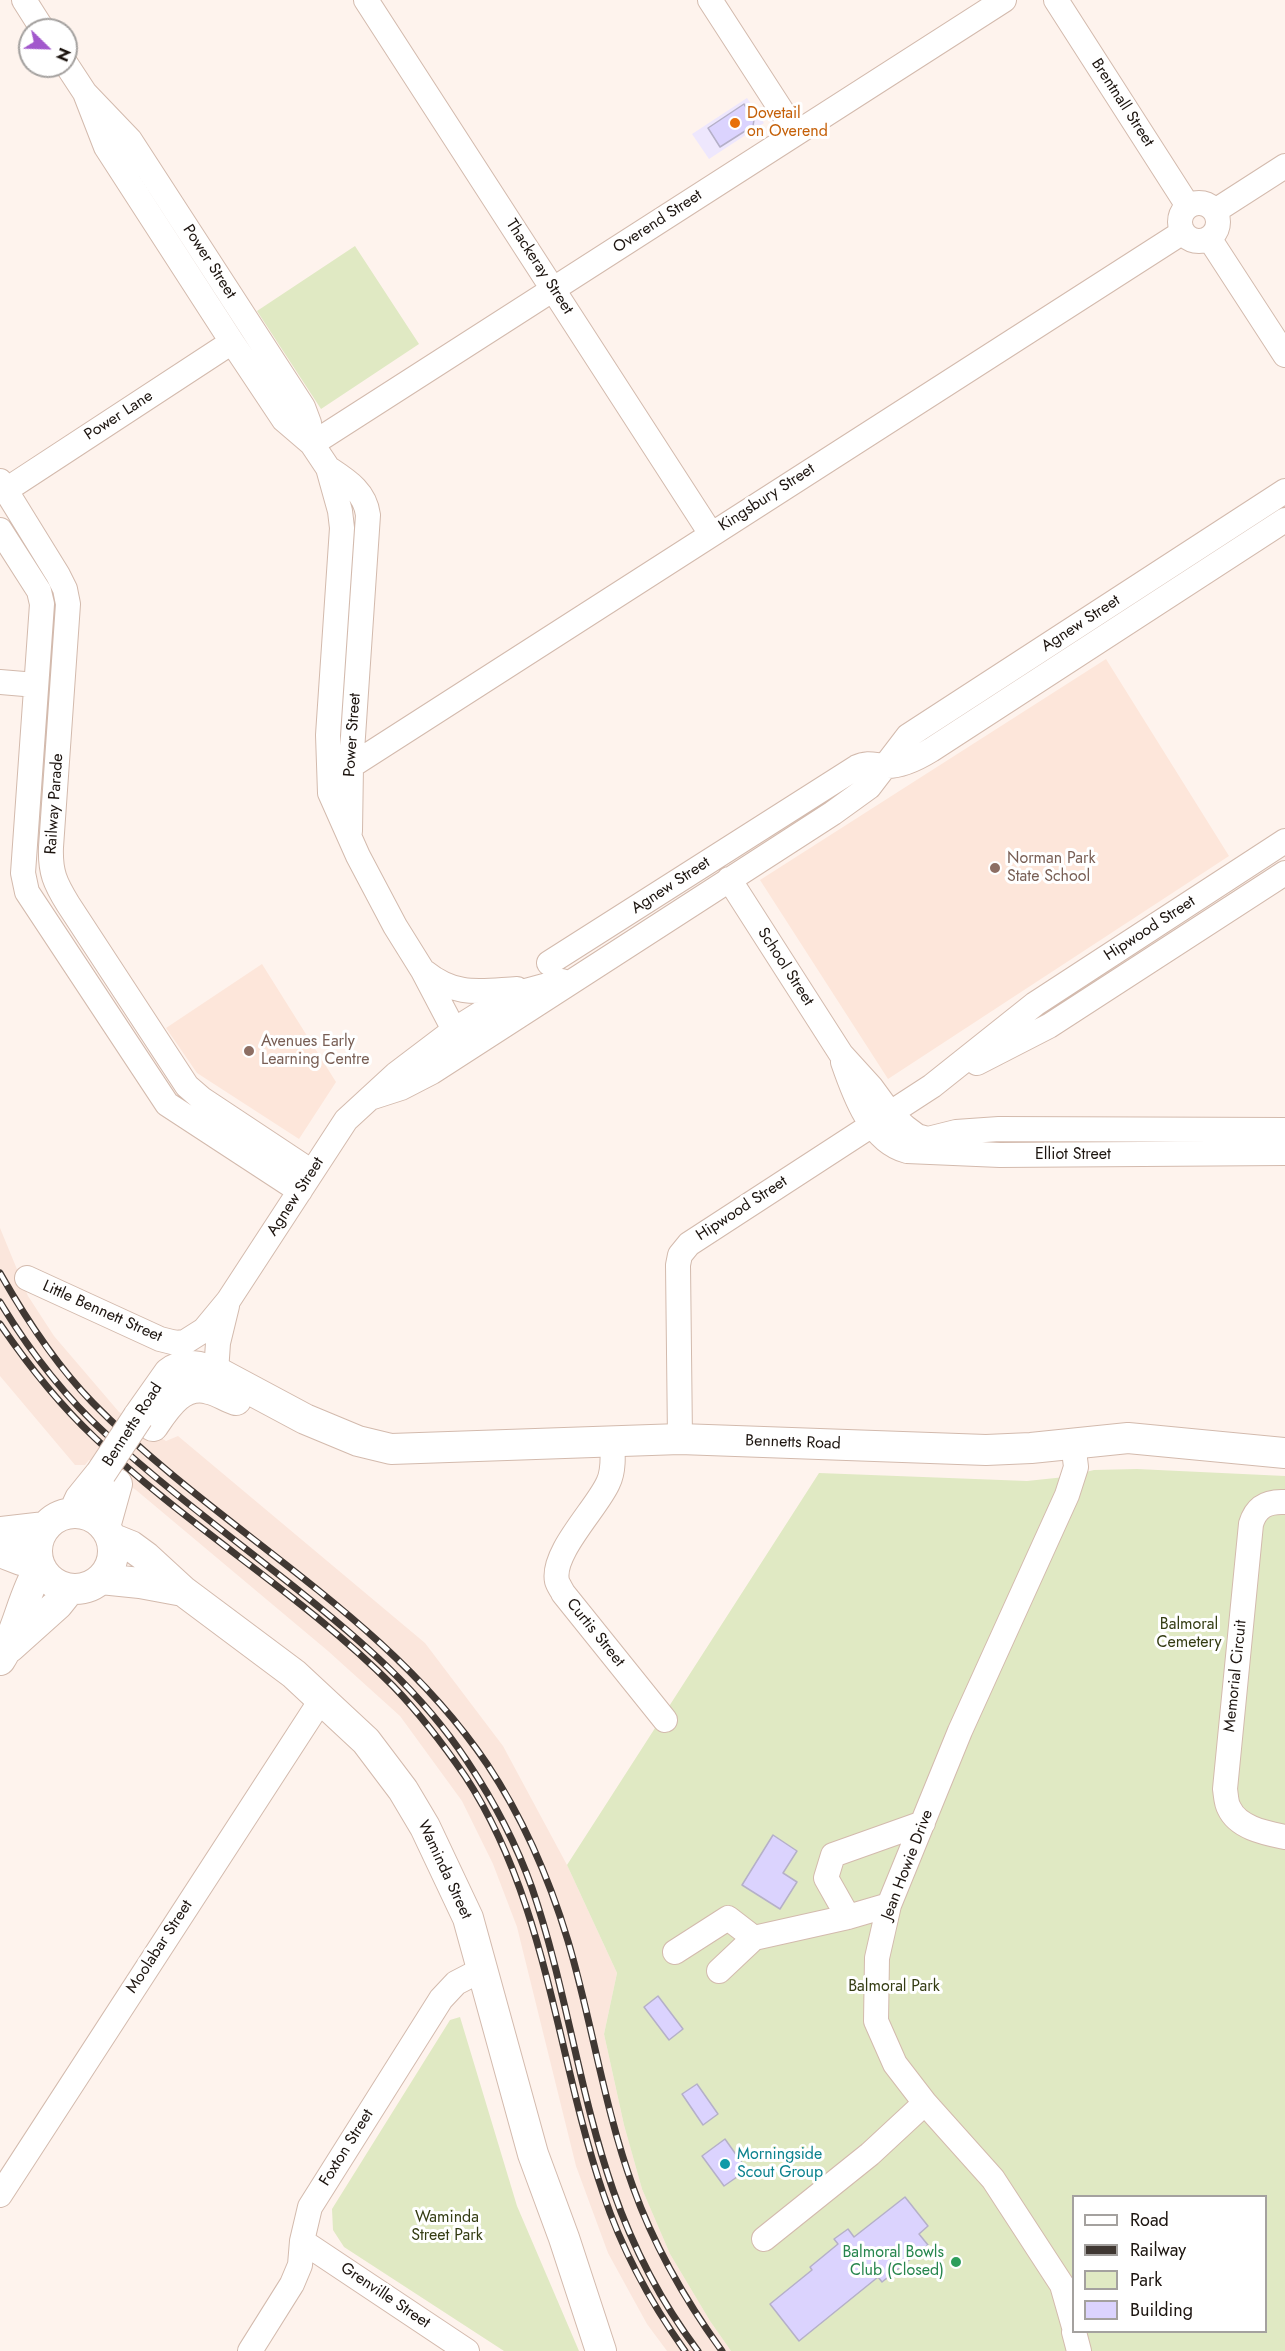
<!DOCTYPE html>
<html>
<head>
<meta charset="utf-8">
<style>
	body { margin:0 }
	#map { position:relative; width:1285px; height:2351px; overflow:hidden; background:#fef3ed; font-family:Jost,sans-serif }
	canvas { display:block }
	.legend { position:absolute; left:1072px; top:2195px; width:195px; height:138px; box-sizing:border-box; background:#fff; border:2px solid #a4a19f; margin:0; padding:8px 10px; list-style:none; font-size:18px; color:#1c140f }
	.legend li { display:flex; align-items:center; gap:12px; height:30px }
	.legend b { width:30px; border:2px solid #a4a19f }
	.north { position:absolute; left:18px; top:18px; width:60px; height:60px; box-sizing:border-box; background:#fff; border:2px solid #a4a19f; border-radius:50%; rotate:113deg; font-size:16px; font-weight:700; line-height:24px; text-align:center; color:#1c140f }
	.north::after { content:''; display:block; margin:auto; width:21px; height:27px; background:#a258cc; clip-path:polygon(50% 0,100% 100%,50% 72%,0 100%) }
</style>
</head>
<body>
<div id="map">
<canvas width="1285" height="2351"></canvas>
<ul class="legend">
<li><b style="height:8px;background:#fff"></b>Road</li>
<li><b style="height:8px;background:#403833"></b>Railway</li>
<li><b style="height:16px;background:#e0e9c3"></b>Park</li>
<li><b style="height:16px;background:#dbd3fe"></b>Building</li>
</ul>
<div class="north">N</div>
</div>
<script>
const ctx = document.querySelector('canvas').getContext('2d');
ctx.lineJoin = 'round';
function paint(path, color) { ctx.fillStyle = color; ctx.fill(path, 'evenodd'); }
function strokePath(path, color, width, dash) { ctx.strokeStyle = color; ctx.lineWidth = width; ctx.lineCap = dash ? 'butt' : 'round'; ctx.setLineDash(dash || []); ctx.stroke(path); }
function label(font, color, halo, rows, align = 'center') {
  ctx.font = font + ' Jost,sans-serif'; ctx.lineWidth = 6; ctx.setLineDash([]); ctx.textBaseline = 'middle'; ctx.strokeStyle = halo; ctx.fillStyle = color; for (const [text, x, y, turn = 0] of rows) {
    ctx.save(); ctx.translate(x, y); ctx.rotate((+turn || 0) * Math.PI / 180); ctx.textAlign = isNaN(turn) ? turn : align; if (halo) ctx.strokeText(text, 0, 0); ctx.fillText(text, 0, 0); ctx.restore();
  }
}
paint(new Path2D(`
	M747 98 764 123 709 159 692 134Z`), '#eee7fd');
paint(new Path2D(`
	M0 1228 28 1296 54 1336 119 1412 166 1441 178 1436 425 1643 503 1746 567 1865 617 1973 604 2034 624 2125 642 2189 670 2254 710 2321 731 2351H667L647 2324 608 2253 576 2166 517 1927 493 1864 462 1801 400 1716 328 1651 136 1490 89 1460 85 1465H75L0 1376Z`), '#fbe6dc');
paint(new Path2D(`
	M1106 659 1229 856 888 1079 760 880Z
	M262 964 336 1082 299 1139 197 1073 166 1028Z`), '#fde6da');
paint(new Path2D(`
	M355 246 419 344 321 409 257 311Z
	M1137 1469 1285 1476V2351H731L710 2321 670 2254 642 2189 624 2125 604 2034 617 1973 567 1865 819 1473 1027 1481 1065 1477 1094 1470ZM1074 2196H1266V2332H1074Z
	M460 2017 517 2206 579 2351H504L344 2247 333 2230 332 2209 450 2020Z`), '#e0e9c3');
const building = new Path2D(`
	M744 104 754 120 753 126 720 147 708 128Z
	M773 1835 797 1851 783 1873 797 1882 780 1909 742 1885Z
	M658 1996 683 2029 669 2040 644 2007Z
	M697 2084 718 2114 703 2125 682 2094Z
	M725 2139 747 2170 724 2186 702 2156Z
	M905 2197 928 2226 919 2234 928 2245 882 2282 878 2277 799 2341 770 2304 812 2270 810 2267 838 2244 834 2239 848 2229 854 2237Z`);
paint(building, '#dbd3fe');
strokePath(building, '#b5b0c8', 1.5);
const minor = new Path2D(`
	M24 0 43 30
	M366 0 711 534
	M710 0 796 133
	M1056 0 1188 206
	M66 64 85 93 130 140 303 407 309 423 312 444
	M85 93 106 147 232 342 284 420 312 444 328 468 340 511 342 528 328 735 330 793 358 856 395 926 423 971 454 1030
	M1180 222a19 19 0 1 1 38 0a19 19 0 1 1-38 0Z
	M1215 211 1285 166
	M1209 238 1285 355
	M312 444 1004 0
	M328 468C346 480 365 491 368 515L351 766 350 831
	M0 481 58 575 65 589 68 604 51 847C50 872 55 883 68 904L187 1086 202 1099 312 1172
	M6 490 232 342
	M0 530 39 591 42 604 23 873 27 892 167 1104 300 1191
	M0 682 36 685
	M351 766 1183 232
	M729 879 841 1054 871 1087 890 1113 905 1127 917 1136 928 1139 956 1132 999 1129 1285 1130
	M549 963 857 767C867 762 874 765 885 766 901 767 918 758 931 750L1285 520
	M425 972C456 997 480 991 517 989
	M843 1062C854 1094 871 1142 907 1151L1000 1155 1285 1153
	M977 1063 1049 1026 1285 873
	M370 1098 401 1088 432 1072 833 813 869 787 908 736 1285 491
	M27 1278 160 1339 176 1343 185 1342 204 1330 228 1301 346 1120 396 1074 454 1030 494 1005 518 993 562 981
	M216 1372 218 1343 227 1306
	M680 1439 678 1265 680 1255 689 1244 932 1086 1035 1004 1285 841
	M612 1442C613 1455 614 1471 608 1483 597 1508 551 1553 557 1581 558 1585 562 1590 563 1593L665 1720
	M1073 1442 1076 1467 1067 1495 960 1731 889 1905 877 1958 876 2021 895 2064 925 2103 993 2179 1062 2285 1074 2327
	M1285 1502C1267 1501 1256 1507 1251 1524L1225 1789C1226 1795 1226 1803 1229 1808 1238 1828 1266 1833 1285 1837
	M848 1917 826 1878 833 1855 923 1823
	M675 1952 728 1918 754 1938
	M719 1971 754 1938 848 1917 889 1905
	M0 2195 321 1700
	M764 2239 870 2154 925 2103
	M302 2241 467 2351
	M1074 2332 1079 2351
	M250 2351 292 2284 300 2265 302 2241 310 2207 441 1999 456 1983 483 1969`);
const major = new Path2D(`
	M138 1417 169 1373C184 1361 203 1367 219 1373L305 1419 358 1441 391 1449 680 1439 986 1450 1031 1448 1128 1438 1285 1453
	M153 1426C166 1407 182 1381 209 1389 218 1391 227 1397 236 1400
	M74 1512 80 1499 101 1473
	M37 1551a38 38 0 1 1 76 0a38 38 0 1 1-76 0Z
	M105 1527 117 1484
	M0 1532 45 1527
	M111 1538 131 1546 146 1557 183 1591 294 1674 366 1741 403 1790 425 1827 468 1918 533 2154 564 2238 601 2351
	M0 1552 21 1560 38 1562
	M101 1579 140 1583 183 1591
	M10 1647 58 1604 70 1589
	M0 1660C18 1632 22 1596 40 1567`);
strokePath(minor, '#d3baad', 26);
strokePath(major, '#d3baad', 32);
strokePath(minor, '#fff', 24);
strokePath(major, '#fff', 30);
const rail = new Path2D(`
	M0 1273C26 1319 56 1365 93 1403 218 1530 386 1614 487 1764 523 1818 549 1878 568 1941 592 2022 604 2107 633 2187 654 2246 685 2300 722 2351
	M0 1302C29 1350 64 1396 106 1434 165 1488 230 1536 293 1586 358 1638 421 1691 467 1761 493 1800 516 1843 532 1888 566 1987 579 2092 613 2190 633 2248 661 2302 698 2351
	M0 1324C28 1365 58 1403 94 1437 187 1527 302 1594 393 1686 420 1714 443 1744 465 1776 547 1901 556 2054 603 2193 622 2250 650 2302 685 2351`);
strokePath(rail, '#403833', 7);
strokePath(rail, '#fff', 4.5, [14]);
const majorBridge = new Path2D(`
	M101 1473 138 1417`);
strokePath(majorBridge, '#d3baad', 32, []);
strokePath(majorBridge, '#fff', 30);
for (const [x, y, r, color] of [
	[735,123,6,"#e8710a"],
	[995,868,6,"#8d6e63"],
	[249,1051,6,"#8d6e63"],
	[725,2164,6,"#0f9aa8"],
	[956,2262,6,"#2e9e5b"]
]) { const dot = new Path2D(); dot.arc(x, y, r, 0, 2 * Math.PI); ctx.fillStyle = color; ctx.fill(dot); strokePath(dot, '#fff', 2); }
label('16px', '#1c140f', '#fff', [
	["Brentnall Street",1122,103,57],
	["Overend Street",658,222,-33],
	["Power Street",209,262,57],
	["Thackeray Street",539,267,57],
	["Power Lane",119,416,-33],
	["Kingsbury Street",767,498,-33],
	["Agnew Street",1081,624,-33],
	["Power Street",353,735,-86],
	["Railway Parade",55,804,-86],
	["Agnew Street",671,886,-33],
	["Hipwood Street",1150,929,-33],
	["School Street",785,967,57],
	["Elliot Street",1073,1155],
	["Agnew Street",296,1197,-57],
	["Hipwood Street",742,1209,-33],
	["Little Bennett Street",102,1312,24],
	["Bennetts Road",133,1425,-57],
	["Bennetts Road",793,1443,2],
	["Curtis Street",595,1633,51],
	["Memorial Circuit",1236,1676,-84],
	["Jean Howie Drive",908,1865,-69],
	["Waminda Street",444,1870,65],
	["Moolabar Street",160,1947,-57],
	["Foxton Street",347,2148,-58],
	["Grenville Street",385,2296,34]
]);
label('16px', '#c56008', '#fff', [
	["Dovetail",747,114],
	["on Overend",747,132]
], 'left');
label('16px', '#785e54', '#fff', [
	["Norman Park",1007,859],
	["State School",1007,877],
	["Avenues Early",261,1042],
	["Learning Centre",261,1060]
], 'left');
label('16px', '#343c13', '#fff', [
	["Balmoral",1189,1625],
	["Cemetery",1189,1643],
	["Balmoral Park",894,1987],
	["Waminda",447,2218],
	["Street Park",447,2236]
]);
label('16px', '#0d838f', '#fff', [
	["Morningside",737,2155],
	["Scout Group",737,2173]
], 'left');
label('16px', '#27864d', '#fff', [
	["Balmoral Bowls",944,2253],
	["Club (Closed)",944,2271]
], 'right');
</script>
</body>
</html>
